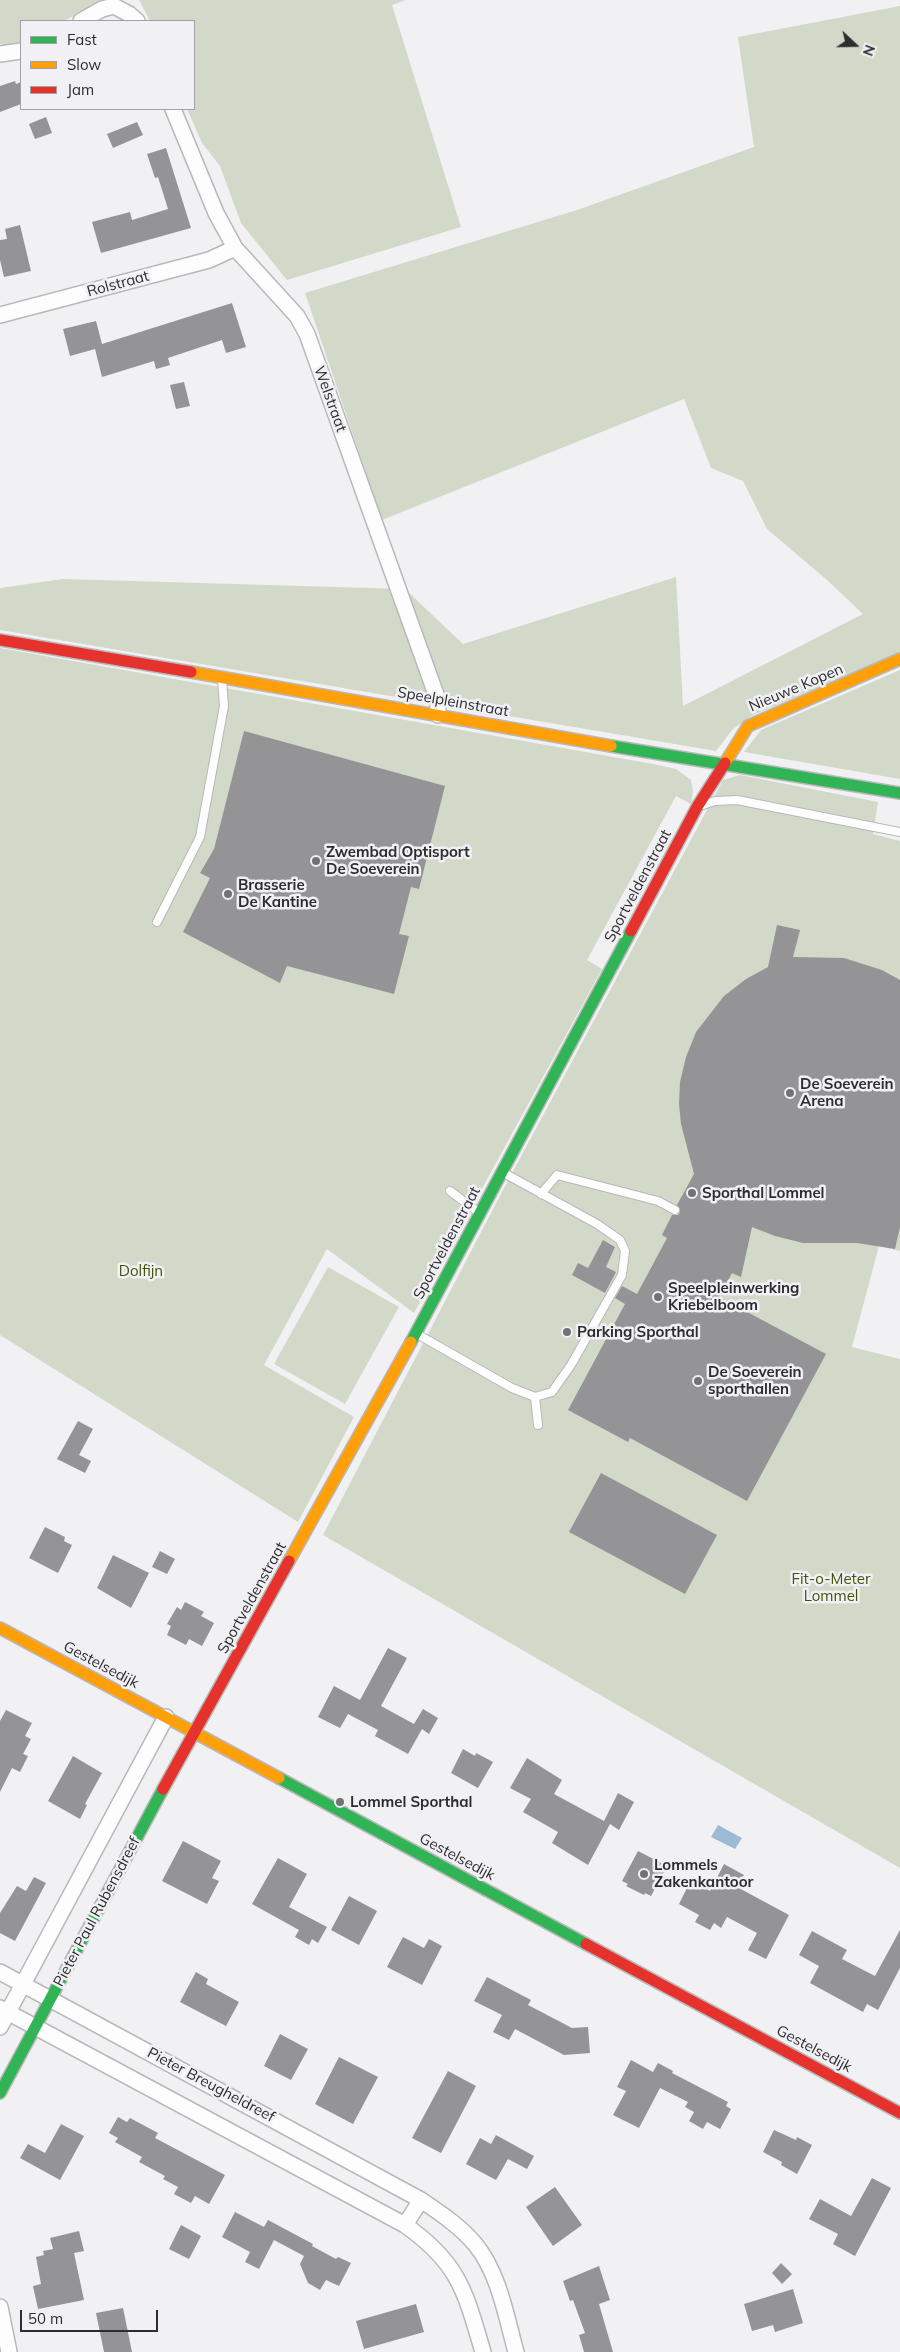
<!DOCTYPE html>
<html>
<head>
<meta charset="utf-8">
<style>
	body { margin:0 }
	#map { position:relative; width:900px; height:2352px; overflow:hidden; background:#f1f1f4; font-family:Mulish,sans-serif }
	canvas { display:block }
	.legend { position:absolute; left:20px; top:20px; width:175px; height:90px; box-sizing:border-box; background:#f0f0f5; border:1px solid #a2a2a6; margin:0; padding:6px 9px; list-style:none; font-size:15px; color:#2d2d2f }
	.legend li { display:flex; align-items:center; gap:10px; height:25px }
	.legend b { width:25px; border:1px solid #a2a2a6 }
	.north { position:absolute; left:830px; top:20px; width:50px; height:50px; -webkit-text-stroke:4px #f0f0f5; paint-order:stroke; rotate:111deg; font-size:14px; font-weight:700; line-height:20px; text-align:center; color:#2d2d2f }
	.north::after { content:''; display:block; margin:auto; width:18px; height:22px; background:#2d2d2f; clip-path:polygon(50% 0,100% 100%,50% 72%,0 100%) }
	.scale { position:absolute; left:20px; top:2310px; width:138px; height:22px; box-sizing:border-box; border:2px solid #2d2d2f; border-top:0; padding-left:6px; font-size:15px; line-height:18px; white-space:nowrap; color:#2d2d2f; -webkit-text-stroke:4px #f0f0f5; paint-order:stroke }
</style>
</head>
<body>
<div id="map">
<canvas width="900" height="2352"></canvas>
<ul class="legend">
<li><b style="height:6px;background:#30b455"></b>Fast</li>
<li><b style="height:6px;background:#ff9f0a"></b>Slow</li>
<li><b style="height:6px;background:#e5322d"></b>Jam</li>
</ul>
<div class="north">N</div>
<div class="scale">50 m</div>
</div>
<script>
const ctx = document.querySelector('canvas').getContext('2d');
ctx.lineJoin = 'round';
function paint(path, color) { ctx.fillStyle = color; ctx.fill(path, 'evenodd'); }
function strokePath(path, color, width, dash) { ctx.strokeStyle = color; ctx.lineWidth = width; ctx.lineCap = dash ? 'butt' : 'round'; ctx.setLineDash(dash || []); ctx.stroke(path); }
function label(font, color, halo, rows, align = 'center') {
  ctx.font = font + ' Mulish,sans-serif'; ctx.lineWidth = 5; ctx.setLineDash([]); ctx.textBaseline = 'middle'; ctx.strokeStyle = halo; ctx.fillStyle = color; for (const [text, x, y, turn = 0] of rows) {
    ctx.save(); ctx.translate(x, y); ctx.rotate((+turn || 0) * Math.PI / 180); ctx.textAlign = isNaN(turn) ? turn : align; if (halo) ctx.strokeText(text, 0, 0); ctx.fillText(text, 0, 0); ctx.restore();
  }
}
paint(new Path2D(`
	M0 0H103L64 21H21V43L6 46 0 44Z
	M139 0H406L392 5 461 227 287 280 241 223 220 166 202 143 187 109H194V21H150Z
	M900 6V653L753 715 733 729 716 751 0 630V588L63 579 405 589 463 644 676 577 683 706 863 614 827 580 767 529 743 481 711 468 684 399 382 520 305 293 577 210 754 147 738 37Z
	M0 648 653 764 676 769 691 780 693 791 691 804 676 796 587 960 602 969 414 1313 327 1249 264 1365 354 1417 298 1522 0 1335Z
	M900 670V779L744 752 761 730Z
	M740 775 878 802 873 834 900 841V1251L879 1246 852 1347 900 1359V1868L323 1535 503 1190 723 780Z
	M328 1267 399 1307 345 1404 274 1364Z`), '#d2d9c9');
paint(new Path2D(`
	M718 1825 742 1838 735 1849 711 1837Z`), '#9cbad3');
paint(new Path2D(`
	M15 81 16 84 21 82V104L0 112V86Z
	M46 117 52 133 35 139 29 124Z
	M137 122 143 135 113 148 107 134Z
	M166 148 191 228 101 253 92 222 130 212 132 220 168 209 158 177 155 178 147 154Z
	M20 225 31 271 4 277 0 260V240L7 239 5 229Z
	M232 303 246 347 226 353 222 340 168 358 170 365 156 369 154 361 102 377 95 349 70 356 63 329 96 321 102 344Z
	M184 382 190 406 176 409 170 385Z
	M244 731 445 786 419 889 411 887 399 934 409 936 394 994 287 966 280 983 183 932 210 878 200 873 214 849Z
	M777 925 800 930 793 957 844 958 882 970 900 980V1227L895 1249 857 1243H803L775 1236 752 1227 741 1277 732 1273 719 1297 826 1354 747 1501 630 1438 628 1442 568 1410 625 1304 615 1298 622 1286 637 1294 667 1238 662 1235 672 1215H678L680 1212 677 1205 694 1174 681 1124 679 1104 680 1082 686 1057 696 1032 724 996 746 979 768 967Z
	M603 1240 615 1247 606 1267 616 1272 605 1293 572 1275 578 1263 588 1268Z
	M78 1421 93 1429 79 1455 91 1461 85 1473 57 1459Z
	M601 1473 717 1535 685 1594 569 1532Z
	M45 1527 65 1537 64 1541 72 1545 58 1573 29 1558Z
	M160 1551 175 1559 167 1574 152 1567Z
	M113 1555 149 1573 131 1608 97 1588Z
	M185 1602 204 1612 201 1616 214 1623 202 1646 189 1639 186 1645 167 1635 171 1626 167 1624 177 1607 181 1610Z
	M388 1648 407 1658 381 1706 414 1724 423 1709 438 1718 429 1734 422 1729 408 1754 375 1736 378 1730 348 1714 340 1728 318 1717 334 1686 360 1700Z
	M6 1710 32 1723 25 1736 31 1739 23 1754 28 1756 20 1772 12 1768 0 1792V1721Z
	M463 1749 475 1756 476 1753 493 1762 478 1788 451 1773Z
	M73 1756 102 1773 85 1804 87 1805 80 1819 48 1801Z
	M527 1758 562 1780 554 1794 604 1821 618 1793 634 1802 619 1830 610 1824 588 1865 552 1843 558 1832 523 1812 531 1799 510 1788Z
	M183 1841 221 1861 212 1878 219 1881 207 1904 162 1881Z
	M638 1851 667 1866 651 1896 645 1893 644 1895 626 1886 628 1884 622 1881Z
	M278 1858 307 1874 289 1907 327 1927 318 1943 312 1939 309 1945 295 1937 299 1930 252 1904Z
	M724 1864 744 1875 737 1887 789 1915 766 1959 748 1950 757 1933 727 1917 721 1928 714 1923 710 1930 695 1922 699 1915 679 1904 691 1880 710 1891Z
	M34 1877 46 1883 15 1941 0 1933V1913L17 1886 26 1891Z
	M349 1896 377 1911 359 1945 331 1930Z
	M900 1930V1968L878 2010 867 2004 863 2012 810 1983 819 1966 799 1955 812 1931 847 1950 842 1959 875 1976Z
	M403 1937 424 1948 429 1939 442 1946 422 1985 387 1967Z
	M196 1972 208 1979 206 1984 239 2002 226 2026 180 2002Z
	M487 1977 531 2000 528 2005 572 2028 588 2027 590 2053 564 2055 515 2029 509 2040 493 2032 502 2015 474 2001Z
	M280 2034 308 2049 291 2080 264 2066Z
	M339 2057 378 2077 353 2124 315 2104Z
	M631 2060 653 2072 658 2063 673 2071 672 2073 728 2102 726 2106 731 2109 720 2129 707 2122 703 2129 689 2121 694 2112 685 2107 688 2102 660 2088 639 2128 613 2115 626 2091 617 2087Z
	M448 2071 476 2086 441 2153 412 2138Z
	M118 2117 127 2122 130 2118 158 2133 155 2138 225 2175 209 2204 195 2196 191 2203 174 2194 178 2187 163 2179 165 2176 139 2162 142 2157 115 2142 118 2138 109 2133Z
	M61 2124 84 2136 60 2180 20 2158 28 2144 45 2153Z
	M774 2130 796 2140 797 2137 812 2145 797 2174 781 2165 782 2162 763 2152Z
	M496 2135 534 2156 527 2169 508 2159 496 2180 466 2164 480 2138 491 2144Z
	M872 2178 891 2188 855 2256 833 2244 838 2234 809 2219 820 2199 851 2216Z
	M555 2187 582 2225 553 2246 526 2207Z
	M235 2212 264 2227 268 2220 313 2244 312 2246 336 2259 338 2257 351 2263 339 2286 326 2280 320 2290 308 2283 300 2264 304 2256 274 2240 259 2269 245 2262 250 2252 222 2237Z
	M181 2225 201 2236 189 2259 169 2249Z
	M79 2231 84 2251 74 2253 84 2300 38 2309 33 2286 41 2284 36 2257 44 2255 43 2251 53 2249 50 2238Z
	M781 2263 792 2274 782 2284 772 2273Z
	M599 2266 610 2300 599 2304 613 2352H584L579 2335 585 2333 573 2300 570 2301 563 2281Z
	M793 2289 803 2323 775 2332 773 2325 752 2331 744 2304Z
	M416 2304 424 2332 364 2349 356 2321Z
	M123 2308 132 2352H104L96 2313Z`), '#949496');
const lane = new Path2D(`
	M703 805 715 801 737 800 900 832
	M157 922 200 837 224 706 222 679
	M450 1191 478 1212
	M541 1194 557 1175 658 1201 675 1210
	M417 1334 512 1388 535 1397 552 1392 571 1365 622 1275 625 1251 620 1240 597 1224 504 1173
	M535 1397 538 1425`);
const street = new Path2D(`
	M81 21 102 9 114 6 129 14 137 21
	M0 54 21 51
	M173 109 216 213 235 248 297 316 307 334 438 700V715
	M0 315 209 260 235 248
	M0 1972 421 2200C440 2213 460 2226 475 2244 499 2273 506 2316 516 2352
	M0 2008 405 2225C459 2263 465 2291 483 2352
	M0 2027 166 1717
	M405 2225 421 2200
	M0 2307 9 2352`);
const fast = new Path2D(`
	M611 746 900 793
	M411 1342 631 931
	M279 1778 586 1944
	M0 2093 163 1789`);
const slow = new Path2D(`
	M191 672 611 746
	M725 763 748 726 900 659
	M289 1561 411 1342
	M0 1628 279 1778`);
const jam = new Path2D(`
	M0 640 191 672
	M631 931 697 807 725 763
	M163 1789 289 1561
	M586 1944 900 2113`);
strokePath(lane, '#b8b8ba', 10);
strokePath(street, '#b8b8ba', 18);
strokePath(fast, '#b8b8ba', 14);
strokePath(slow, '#b8b8ba', 14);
strokePath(jam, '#b8b8ba', 14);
strokePath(lane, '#fdfdfd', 8);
strokePath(street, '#fdfdfd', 15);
strokePath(fast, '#30b455', 11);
strokePath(slow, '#ff9f0a', 11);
strokePath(jam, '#e5322d', 11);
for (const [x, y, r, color] of [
	[316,861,5,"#727274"],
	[228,894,5,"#727274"],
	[790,1093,5,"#727274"],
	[692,1193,5,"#727274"],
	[658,1297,5,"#727274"],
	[567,1332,5,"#727274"],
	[698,1381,5,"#727274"],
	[340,1802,5,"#727274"],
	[644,1874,5,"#727274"]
]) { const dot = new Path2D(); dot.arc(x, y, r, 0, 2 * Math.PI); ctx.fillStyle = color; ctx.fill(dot); strokePath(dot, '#f0f0f5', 2); }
label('15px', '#2d2d2f', '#f0f0f5', [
	["Rolstraat",118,284,-15],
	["Welstraat",330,399,70],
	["Nieuwe Kopen",796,688,-23],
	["Speelpleinstraat",453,702,10],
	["Sportveldenstraat",638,886,-62],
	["Sportveldenstraat",447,1243,-62],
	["Sportveldenstraat",252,1598,-61],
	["Gestelsedijk",101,1665,28],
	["Gestelsedijk",457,1857,28],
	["Pieter Paul Rubensdreef",97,1912,-62],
	["Gestelsedijk",814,2049,28],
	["Pieter Breugheldreef",211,2085,28]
]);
label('bold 15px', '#2d2d2f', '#f0f0f5', [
	["Zwembad Optisport",326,852],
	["De Soeverein",326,869],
	["Brasserie",238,885],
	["De Kantine",238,902],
	["De Soeverein",800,1084],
	["Arena",800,1101],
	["Sporthal Lommel",702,1193],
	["Speelpleinwerking",668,1288],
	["Kriebelboom",668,1305],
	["Parking Sporthal",577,1332],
	["De Soeverein",708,1372],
	["sporthallen",708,1389],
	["Lommel Sporthal",350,1802],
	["Lommels",654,1865],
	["Zakenkantoor",654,1882]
], 'left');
label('15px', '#405407', '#f0f0f5', [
	["Dolfijn",141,1271],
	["Fit-o-Meter",831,1579],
	["Lommel",831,1596]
]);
</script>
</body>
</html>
